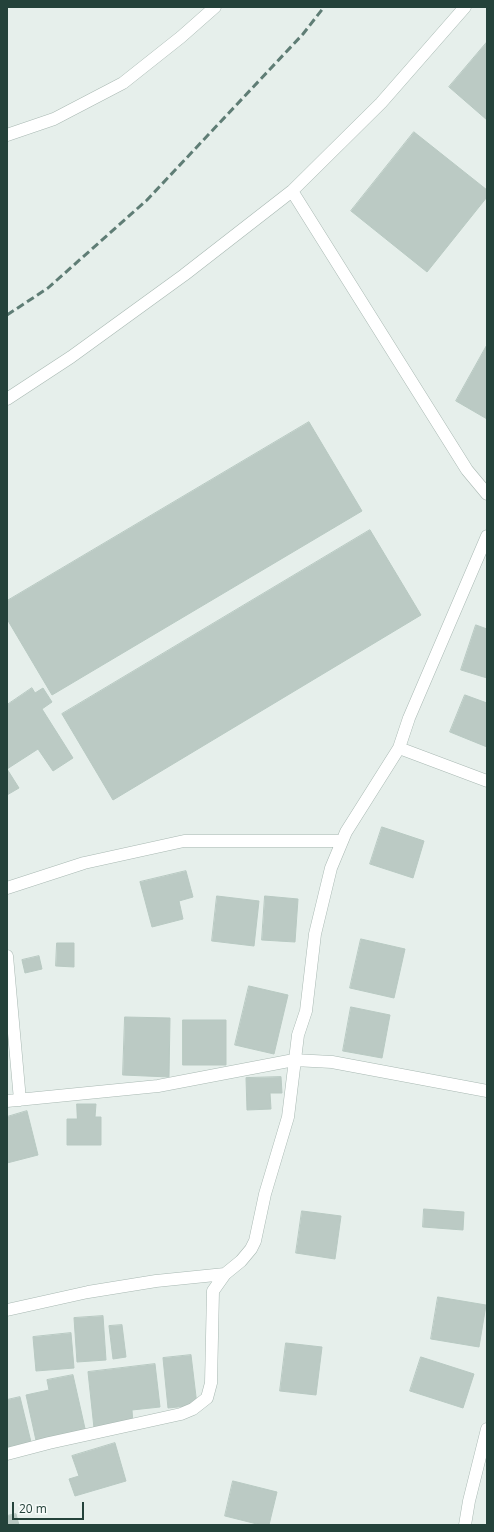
<!DOCTYPE html>
<html>
<head>
<meta charset="utf-8">
<style>
	body { margin:0 }
	#map { position:relative; width:494px; height:1532px; overflow:hidden; background:#e6efeb; font-family:"Open Sans",sans-serif }
	canvas { display:block }
	.frame { position:absolute; inset:0; border:8px solid #24423a; pointer-events:none }
	.scale { position:absolute; left:12px; top:1502px; width:72px; height:18px; box-sizing:border-box; border:2px solid #24423a; border-top:0; padding-left:5px; font-size:12px; line-height:14px; white-space:nowrap; color:#24423a; -webkit-text-stroke:3px #f7fbf9; paint-order:stroke }
</style>
</head>
<body>
<div id="map">
<canvas width="494" height="1532"></canvas>
<div class="frame"></div>
<div class="scale">20 m</div>
</div>
<script>
const ctx = document.querySelector('canvas').getContext('2d');
ctx.lineJoin = 'round';
function paint(path, color) { ctx.fillStyle = color; ctx.fill(path, 'evenodd'); }
function strokePath(path, color, width, dash) { ctx.strokeStyle = color; ctx.lineWidth = width; ctx.lineCap = dash ? 'butt' : 'round'; ctx.setLineDash(dash || []); ctx.stroke(path); }
const building = new Path2D(`
	M487 42V120L449 87Z
	M414 132 487 190V197L427 272 351 211Z
	M487 345V419L456 401Z
	M309 422 362 511 52 695 7 619V601Z
	M370 530 421 615 113 800 62 714Z
	M476 625 487 629V678L461 670Z
	M32 688 35 693 43 688 52 702 42 709 73 758 53 771 38 749 7 769 19 788 7 795V705Z
	M465 695 487 703V747L450 732Z
	M382 827 424 841 413 878 370 864Z
	M186 871 193 897 179 901 183 919 152 927 140 882Z
	M217 896 259 901 254 946 212 941Z
	M265 896 298 899 295 942 262 940Z
	M361 939 405 949 394 998 350 988Z
	M57 943H74V967L56 966Z
	M39 956 42 969 25 973 22 960Z
	M249 986 288 995 274 1054 235 1045Z
	M351 1007 390 1015 382 1058 343 1051Z
	M125 1017 170 1018 169 1077 123 1075Z
	M183 1020H226V1065H183Z
	M281 1077 282 1093H270L271 1109 247 1110 246 1078Z
	M77 1104H96L95 1117H101V1145H67V1119H77Z
	M27 1111 38 1155 7 1163V1117Z
	M424 1209 464 1212 463 1230 423 1227Z
	M302 1211 341 1216 335 1259 296 1253Z
	M438 1297 486 1305 479 1347 431 1339Z
	M103 1316 106 1360 77 1362 74 1318Z
	M122 1325 126 1357 113 1359 109 1326Z
	M71 1333 74 1368 36 1371 33 1337Z
	M286 1343 322 1347 316 1395 280 1391Z
	M191 1355 197 1405 168 1408 163 1358Z
	M421 1357 474 1374 463 1408 410 1391Z
	M155 1364 160 1407 132 1410 133 1424 94 1428 88 1372Z
	M73 1375 86 1433 37 1445 26 1395 49 1390 47 1380Z
	M20 1397 31 1442 7 1447V1400Z
	M115 1443 126 1481 75 1496 69 1479 79 1476 72 1456Z
	M233 1481 277 1492 269 1525H261L225 1516Z
	M16 1514 19 1525H7V1516Z`);
paint(building, '#bbcac4');
strokePath(building, '#b8c9c2', 1);
const minor = new Path2D(`
	M7 135 54 119 123 83 181 37 215 7
	M292 191 467 470 487 494
	M7 399 71 357 184 275 292 191 381 103 465 7
	M399 748 487 781
	M7 888 84 863 184 841H342
	M7 956 20 1100
	M7 1101 158 1086 294 1060 332 1062 487 1091
	M7 1310 88 1292 156 1281 225 1274
	M7 1454 49 1443 181 1414 193 1409 207 1398 211 1383 213 1291 225 1274 241 1261 251 1249 255 1241 265 1194 288 1117 298 1035 306 1011 315 934 331 868 346 832 399 748 409 718 487 536
	M465 1525 469 1501 487 1429`);
strokePath(minor, '#a8b8b2', 13);
strokePath(minor, '#fff', 12);
strokePath(new Path2D(`
	M7 315 48 288 147 200 303 34 324 7`), '#5f7d75', 3, [8, 4]);
</script>
</body>
</html>
